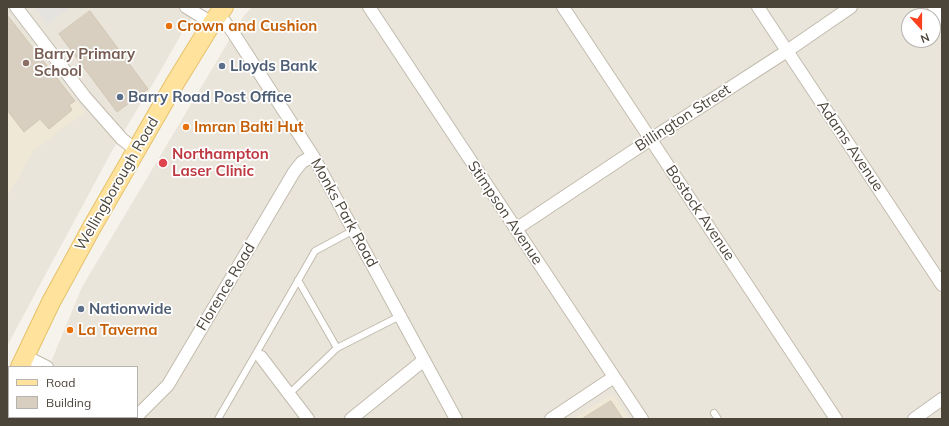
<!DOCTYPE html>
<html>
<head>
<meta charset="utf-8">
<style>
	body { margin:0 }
	#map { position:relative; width:949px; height:426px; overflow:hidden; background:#f6f3ec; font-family:Mulish,sans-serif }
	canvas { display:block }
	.frame { position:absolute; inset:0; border:8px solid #4b4439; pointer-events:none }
	.legend { position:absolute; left:8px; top:366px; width:130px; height:52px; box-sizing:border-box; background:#fff; border:1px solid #b7b4b0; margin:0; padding:5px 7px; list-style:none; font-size:12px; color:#4b4439 }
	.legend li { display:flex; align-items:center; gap:8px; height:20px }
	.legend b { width:20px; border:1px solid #b7b4b0 }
	.north { position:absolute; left:901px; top:8px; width:40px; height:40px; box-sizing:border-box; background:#fff; border:1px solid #b7b4b0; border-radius:50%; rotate:159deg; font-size:11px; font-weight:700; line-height:16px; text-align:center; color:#4b4439 }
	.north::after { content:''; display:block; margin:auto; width:14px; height:18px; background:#fc3f1d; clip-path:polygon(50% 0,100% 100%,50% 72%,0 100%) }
</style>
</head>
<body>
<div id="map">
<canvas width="949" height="426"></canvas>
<div class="frame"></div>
<ul class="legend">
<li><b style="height:5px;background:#ffe39c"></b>Road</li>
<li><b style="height:11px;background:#d8cfc1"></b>Building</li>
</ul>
<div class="north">N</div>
</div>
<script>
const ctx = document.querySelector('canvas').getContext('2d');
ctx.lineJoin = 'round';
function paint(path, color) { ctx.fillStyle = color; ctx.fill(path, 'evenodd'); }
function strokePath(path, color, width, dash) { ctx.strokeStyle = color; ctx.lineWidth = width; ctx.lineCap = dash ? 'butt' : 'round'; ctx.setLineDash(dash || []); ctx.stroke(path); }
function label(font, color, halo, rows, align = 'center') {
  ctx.font = font + ' Mulish,sans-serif'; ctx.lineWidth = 3.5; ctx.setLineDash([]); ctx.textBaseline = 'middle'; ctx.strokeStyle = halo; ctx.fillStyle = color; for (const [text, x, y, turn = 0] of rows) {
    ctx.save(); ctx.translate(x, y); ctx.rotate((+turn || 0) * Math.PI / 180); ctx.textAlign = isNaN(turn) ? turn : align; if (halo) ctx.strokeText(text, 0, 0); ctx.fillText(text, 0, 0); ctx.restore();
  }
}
paint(new Path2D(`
	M7 7H200L186 26 154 82 112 151 7 346Z
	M252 7H942V419H28L29 417H137V367H49L82 287 243 17ZM909 16H933V40H909Z`), '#eae5da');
paint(new Path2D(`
	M7 14 85 112 34 150 7 197Z
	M613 394 629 419H572Z`), '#efe8d6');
paint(new Path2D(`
	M35 7H71L48 24Z`), '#e5e3e0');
const building = new Path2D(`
	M90 11 148 89 117 112 59 34Z
	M7 15 75 101 69 105 72 110 49 129 40 119 24 132 7 110Z
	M611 401 623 419H582Z`);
paint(building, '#d8cfc1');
strokePath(building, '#d3c7b4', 1);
const service = new Path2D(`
	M298 280 337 348
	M258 350 315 251 354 230
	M289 394 337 348 400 316
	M714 413 718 419
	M218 419 258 350 259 353`);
const minor = new Path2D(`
	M16 7 85 97 122 139 136 150
	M186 7 212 23
	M369 7 642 419
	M563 7 836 419
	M758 7 942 285
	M934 7 942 18
	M217 16 224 21 232 31 313 156 456 419
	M516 229 651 139 787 51 851 7
	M25 356 47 367
	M261 357 308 419
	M137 416 168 385 294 172 302 162 313 156
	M98 417 100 419
	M351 419 424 360
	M551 419 614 377
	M914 419 942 399`);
const primary = new Path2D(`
	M20 367 51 302 92 227 175 83 212 23 224 7
	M7 389 9 387
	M7 414 9 410`);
strokePath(service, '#c2bbae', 8);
strokePath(minor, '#c2bbae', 14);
strokePath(primary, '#e6c16a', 20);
strokePath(service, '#fff', 6);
strokePath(minor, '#fff', 12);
strokePath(primary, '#ffe39c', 18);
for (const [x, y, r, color] of [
	[169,26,4,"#e8710a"],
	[26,63,4,"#8d6e63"],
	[222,66,4,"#5c6f8a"],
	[120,97,4,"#5c6f8a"],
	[186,127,4,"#e8710a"],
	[163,163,5,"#e0444e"],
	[81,309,4,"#5c6f8a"],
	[70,330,4,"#e8710a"]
]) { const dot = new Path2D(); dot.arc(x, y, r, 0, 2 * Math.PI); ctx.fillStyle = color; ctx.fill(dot); strokePath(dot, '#fff', 1.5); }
label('bold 15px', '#c56008', '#fff', [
	["Crown and Cushion",177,26],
	["Imran Balti Hut",194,127],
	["La Taverna",78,330]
], 'left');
label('bold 15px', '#785e54', '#fff', [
	["Barry Primary",34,54],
	["School",34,71]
], 'left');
label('bold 15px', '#4e5e75', '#fff', [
	["Lloyds Bank",230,66],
	["Barry Road Post Office",128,97],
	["Nationwide",89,309]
], 'left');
label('15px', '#4b4439', '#fff', [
	["Billington Street",683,118,-33],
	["Adams Avenue",850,146,56],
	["Wellingborough Road",117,184,-60],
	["Monks Park Road",344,213,61],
	["Stimpson Avenue",505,213,56],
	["Bostock Avenue",700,213,56],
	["Florence Road",226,287,-59]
]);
label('bold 15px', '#be3a42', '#fff', [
	["Northampton",172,154],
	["Laser Clinic",172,171]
], 'left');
</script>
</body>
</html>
